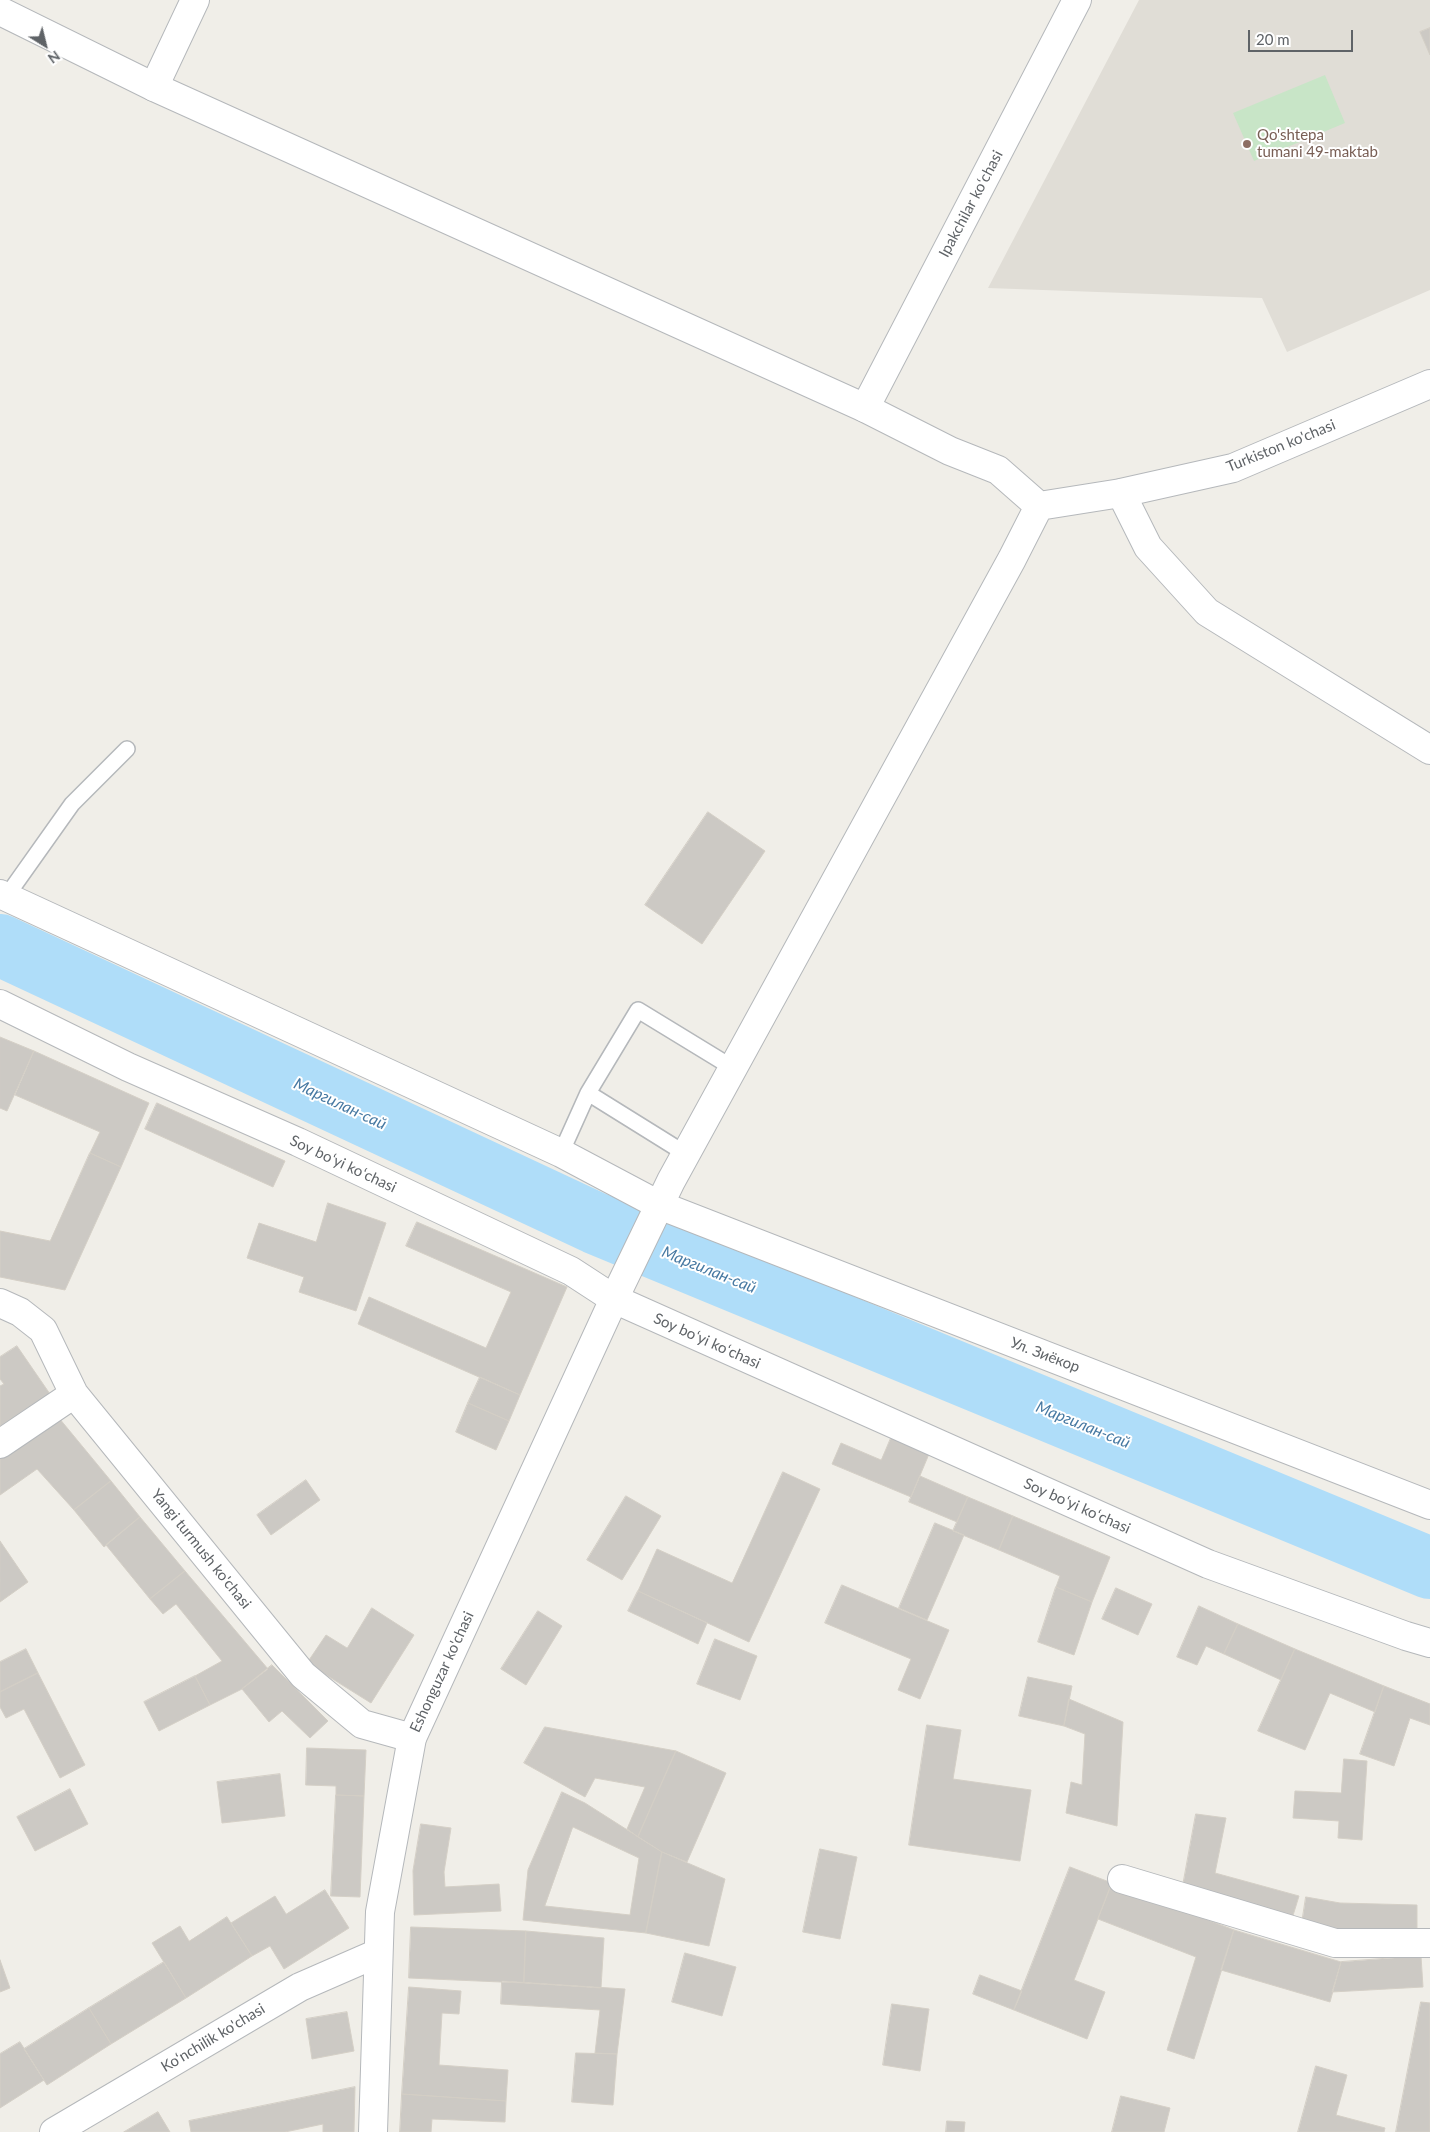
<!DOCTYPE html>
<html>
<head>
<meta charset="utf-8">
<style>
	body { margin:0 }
	#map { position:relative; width:1430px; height:2132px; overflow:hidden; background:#f0eee8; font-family:Lato,sans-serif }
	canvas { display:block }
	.north { position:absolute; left:20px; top:20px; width:50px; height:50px; -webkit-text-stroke:4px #fff; paint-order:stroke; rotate:144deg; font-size:14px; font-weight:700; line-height:20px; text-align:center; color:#5f6367 }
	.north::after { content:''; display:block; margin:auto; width:18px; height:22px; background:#5f6367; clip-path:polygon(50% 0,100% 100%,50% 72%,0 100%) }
	.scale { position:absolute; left:1248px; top:30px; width:105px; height:22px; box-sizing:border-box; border:2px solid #5f6367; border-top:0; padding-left:6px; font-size:15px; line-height:18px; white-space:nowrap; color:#5f6367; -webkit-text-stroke:4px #fff; paint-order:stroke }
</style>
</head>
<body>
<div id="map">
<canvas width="1430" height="2132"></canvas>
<div class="north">N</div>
<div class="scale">20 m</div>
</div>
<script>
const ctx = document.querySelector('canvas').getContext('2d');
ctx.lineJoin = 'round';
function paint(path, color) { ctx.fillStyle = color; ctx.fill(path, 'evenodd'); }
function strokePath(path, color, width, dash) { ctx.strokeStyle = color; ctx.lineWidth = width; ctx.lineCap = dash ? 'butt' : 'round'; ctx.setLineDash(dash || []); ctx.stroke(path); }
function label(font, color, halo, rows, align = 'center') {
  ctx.font = font + ' Lato,sans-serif'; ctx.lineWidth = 4; ctx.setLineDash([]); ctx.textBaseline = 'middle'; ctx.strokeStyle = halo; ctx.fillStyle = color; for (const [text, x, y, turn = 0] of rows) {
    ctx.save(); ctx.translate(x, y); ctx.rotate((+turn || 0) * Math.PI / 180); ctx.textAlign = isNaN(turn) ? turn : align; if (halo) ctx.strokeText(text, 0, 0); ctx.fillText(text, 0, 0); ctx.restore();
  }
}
paint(new Path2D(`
	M1139 0H1430V290L1287 352 1262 298 988 288Z`), '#e0ddd6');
paint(new Path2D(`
	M1325 75 1345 123 1254 161 1233 113Z`), '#c8e5c7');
strokePath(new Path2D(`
	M0 945 595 1223 1430 1568`), '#afddf9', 62);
const building = new Path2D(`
	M1430 28V55L1420 32Z
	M708 812 765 851 702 944 645 905Z
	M0 1037 34 1051 7 1111 0 1108Z
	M34 1051 149 1103 121 1167 90 1153 100 1132 15 1095Z
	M157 1103 285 1161 273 1187 145 1129Z
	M90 1153 121 1167 65 1290 0 1277V1231L50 1241Z
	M328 1203 386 1223 356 1311 299 1292 304 1277 247 1258 259 1223 316 1242Z
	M417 1222 567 1287 520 1395 358 1324 369 1297 486 1348 511 1292 406 1246Z
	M17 1346 50 1394 0 1427V1386L4 1384 0 1379V1357Z
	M480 1377 520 1395 509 1421 468 1403Z
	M468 1403 509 1421 496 1450 456 1432Z
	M59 1418 111 1481 74 1510 37 1469 0 1495V1458Z
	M891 1438 929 1454 911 1497 832 1464 841 1443 881 1460Z
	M783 1472 820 1489 749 1642 638 1591 657 1549 732 1583Z
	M920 1476 968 1497 957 1522 909 1502Z
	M306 1480 320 1500 271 1535 257 1515Z
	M111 1481 140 1517 104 1547 74 1510Z
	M626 1496 661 1516 622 1580 587 1560Z
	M968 1497 1013 1516 999 1550 953 1531Z
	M1013 1516 1110 1557 1092 1602 1056 1587 1060 1576 999 1550Z
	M140 1517 185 1571 150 1599 106 1545Z
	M935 1523 964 1535 927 1620 899 1608Z
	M0 1541 28 1582 0 1602Z
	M185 1571 268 1669 242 1689 210 1705 195 1676 222 1661 176 1604 163 1614 150 1599Z
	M842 1585 949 1630 920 1699 898 1690 911 1659 825 1623Z
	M1056 1587 1092 1602 1074 1655 1038 1642Z
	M1116 1588 1152 1604 1138 1635 1102 1619Z
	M638 1591 707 1623 698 1644 628 1611Z
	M1199 1606 1238 1624 1224 1654 1206 1646 1197 1665 1177 1657Z
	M372 1608 414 1635 371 1703 307 1663 326 1635 347 1648Z
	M538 1611 562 1626 526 1685 501 1669Z
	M1238 1624 1295 1649 1281 1680 1224 1654Z
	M715 1639 757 1656 740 1700 697 1684Z
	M26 1649 38 1673 0 1692V1662Z
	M1295 1649 1384 1686 1375 1712 1330 1693 1305 1750 1258 1731Z
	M272 1665 328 1721 310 1738 282 1711 269 1722 242 1689Z
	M38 1673 85 1765 60 1778 24 1709 6 1718 0 1707V1692Z
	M195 1676 210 1705 159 1731 144 1702Z
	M1028 1677 1072 1686 1064 1726 1019 1716Z
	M1384 1686 1430 1704V1725L1410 1718 1394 1766 1360 1754Z
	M1069 1699 1123 1722 1117 1826 1066 1813 1071 1782 1082 1785 1085 1734 1064 1726Z
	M927 1725 961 1730 953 1779 1031 1790 1020 1861 909 1845Z
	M545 1727 676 1751 638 1837 627 1829 645 1787 595 1778 585 1797 524 1763Z
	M307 1748 366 1750 364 1796 336 1795V1786L306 1785Z
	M676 1751 726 1773 687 1862 662 1852 638 1837Z
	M1344 1759 1367 1761 1362 1840 1338 1838 1339 1821 1293 1818 1295 1791 1341 1793Z
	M280 1774 285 1816 222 1823 217 1782Z
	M70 1789 88 1824 35 1851 17 1817Z
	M562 1792 585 1803 662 1852 646 1933 523 1920 528 1870ZM573 1827 639 1858 630 1915 545 1906Z
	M336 1795 364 1796 360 1897 331 1896Z
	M1196 1814 1226 1818 1215 1873 1299 1896 1291 1922 1182 1891Z
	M421 1824 451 1828 444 1872 445 1887 499 1884 501 1911 414 1915 413 1871Z
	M820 1849 857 1857 840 1939 803 1932Z
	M662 1852 725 1879 709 1946 646 1933Z
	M1070 1867 1112 1883 1074 1980 1105 1992 1087 2039 1014 2010Z
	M1112 1883 1234 1930 1194 2059 1167 2050 1196 1957 1098 1919Z
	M325 1890 349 1928 284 1969 270 1946 252 1956 231 1923 275 1896 286 1914Z
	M1306 1897 1340 1903 1417 1905V1930L1336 1929 1302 1923Z
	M227 1917 252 1956 186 1998 152 1943 180 1926 189 1941Z
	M411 1927 526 1931 524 1983 409 1978Z
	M1234 1930 1341 1962 1330 2002 1221 1970Z
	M526 1931 604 1938 601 1988 524 1983Z
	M685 1953 736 1967 722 2016 672 2002Z
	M1421 1956 1423 1987 1332 1992 1341 1962Z
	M0 1960 10 1988 0 1992Z
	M164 1962 186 1998 111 2044 89 2008Z
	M980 1975 1022 1991 1014 2010 973 1994Z
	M502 1981 625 1989 617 2054 595 2053 600 2010 501 2004Z
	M409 1987 461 1991 459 2014 442 2013 439 2065 508 2070 506 2101 402 2094Z
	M1421 2002 1430 2003V2132H1396Z
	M892 2004 929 2009 920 2071 883 2065Z
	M89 2008 111 2044 47 2085 24 2049Z
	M347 2012 354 2051 312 2059 306 2019Z
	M20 2042 44 2080 0 2108V2054Z
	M576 2053 617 2054 613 2105 572 2102Z
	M1316 2066 1347 2075 1336 2115 1385 2128 1384 2132H1298Z
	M355 2087 354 2132H323V2124L285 2132H191L189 2121Z
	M402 2094 506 2101 505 2122 432 2119 431 2132H400Z
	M1121 2096 1170 2108 1164 2132H1112Z
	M158 2112 170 2132H124Z
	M947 2121 965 2122 964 2132H946Z`);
paint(building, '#ccc9c4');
strokePath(building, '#d4cfc6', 1);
const service = new Path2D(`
	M6 897 72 804 127 749
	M561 1153 588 1093
	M686 1154 588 1093 638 1010 733 1068`);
const minor = new Path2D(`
	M154 87 195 0
	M865 408 1077 0
	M1121 493 1148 547 1207 612 1430 750
	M0 894 561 1153 659 1205 1430 1505
	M0 1004 128 1067 298 1142 571 1271 614 1299 1208 1564 1406 1636 1430 1643
	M0 1303 20 1312 43 1330 74 1394
	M0 1444 74 1394 303 1675 362 1724 412 1738
	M1122 1879 1335 1943H1430
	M54 2132 300 1987 378 1953`);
const tertiary = new Path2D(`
	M0 11 154 87 865 408 950 451 998 470 1039 506
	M1039 506 1121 493 1233 468 1430 384
	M373 2132 380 1912 412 1738 614 1299 671 1181 1012 559 1039 506`);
strokePath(service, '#b5b8bb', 18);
strokePath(minor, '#b5b8bb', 30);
strokePath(tertiary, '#b5b8bb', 30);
strokePath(service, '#fff', 15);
strokePath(minor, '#fff', 28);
strokePath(tertiary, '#fff', 28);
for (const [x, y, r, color] of [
	[1247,144,5,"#8d6e63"]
]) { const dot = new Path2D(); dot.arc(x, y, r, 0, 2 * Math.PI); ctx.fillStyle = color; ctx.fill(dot); strokePath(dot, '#fff', 2); }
label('15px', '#785e54', '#fff', [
	["Qo'shtepa",1257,135],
	["tumani 49-maktab",1257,152]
], 'left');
label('15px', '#5f6367', '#fff', [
	["Ipakchilar koʻchasi",971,204,-62],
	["Turkiston ko'chasi",1281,446,-22],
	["Soy boʻyi koʻchasi",343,1164,25],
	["Soy boʻyi koʻchasi",707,1341,24],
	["Ул. Зиёкор",1045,1355,21],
	["Soy boʻyi koʻchasi",1077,1506,24],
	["Yangi turmush ko'chasi",201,1549,51],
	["Eshonguzar ko'chasi",442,1672,-65],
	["Ko‘nchilik ko'chasi",213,2038,-31]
]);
label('italic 16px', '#4779a2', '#fff', [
	["Маргилан-сай",340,1104,25],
	["Маргилан-сай",709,1270,22],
	["Маргилан-сай",1083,1425,22]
]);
</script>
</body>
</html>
